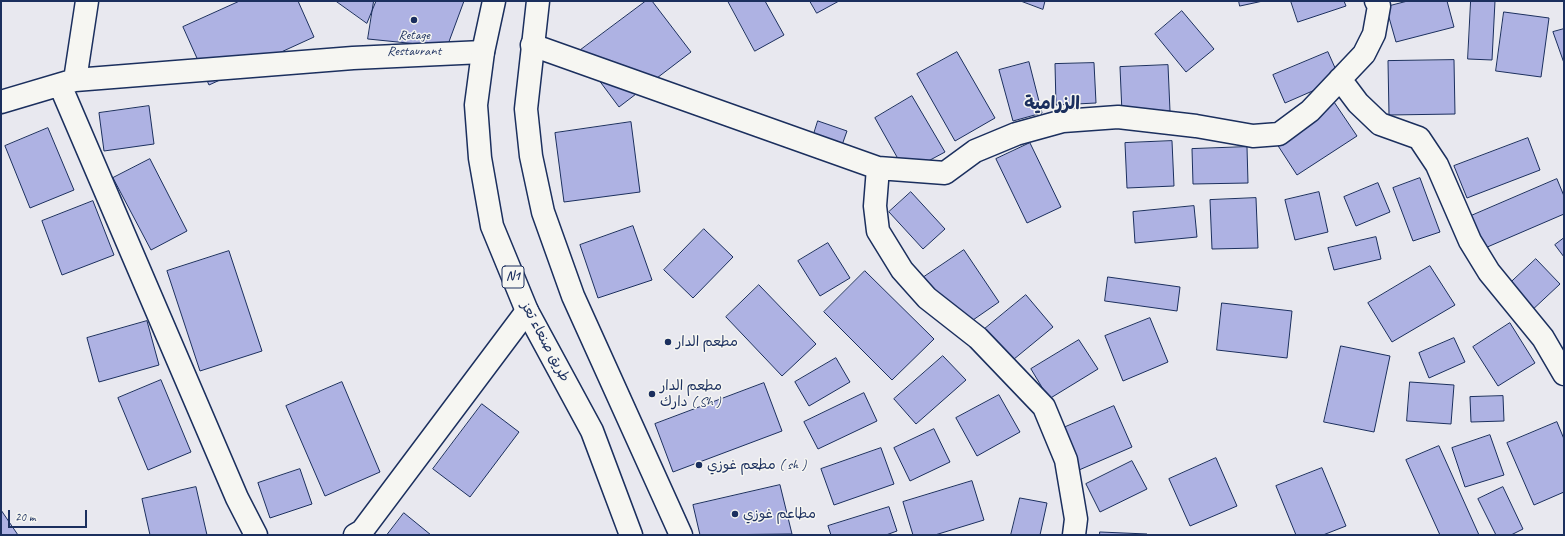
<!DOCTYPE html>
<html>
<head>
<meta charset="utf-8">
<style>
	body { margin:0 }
	#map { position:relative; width:1565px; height:536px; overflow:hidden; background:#e8e8ef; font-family:Caveat,sans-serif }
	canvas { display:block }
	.frame { position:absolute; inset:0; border:2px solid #1b2f5e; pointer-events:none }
	.scale { position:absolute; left:8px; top:510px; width:79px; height:18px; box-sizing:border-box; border:2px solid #1b2f5e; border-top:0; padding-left:5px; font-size:12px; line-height:14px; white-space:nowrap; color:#1b2f5e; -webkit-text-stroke:3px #f6f6f2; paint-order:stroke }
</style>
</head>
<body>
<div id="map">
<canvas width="1565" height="536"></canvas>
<div class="frame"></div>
<div class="scale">20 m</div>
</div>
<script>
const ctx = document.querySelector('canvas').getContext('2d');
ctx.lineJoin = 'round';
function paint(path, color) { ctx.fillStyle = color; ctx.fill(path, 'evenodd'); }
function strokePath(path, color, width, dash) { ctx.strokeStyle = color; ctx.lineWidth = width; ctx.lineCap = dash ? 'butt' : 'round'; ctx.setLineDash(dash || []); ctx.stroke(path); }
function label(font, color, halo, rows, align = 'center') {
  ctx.font = font + ' Caveat,"Playpen Sans Arabic",sans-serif'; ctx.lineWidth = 3; ctx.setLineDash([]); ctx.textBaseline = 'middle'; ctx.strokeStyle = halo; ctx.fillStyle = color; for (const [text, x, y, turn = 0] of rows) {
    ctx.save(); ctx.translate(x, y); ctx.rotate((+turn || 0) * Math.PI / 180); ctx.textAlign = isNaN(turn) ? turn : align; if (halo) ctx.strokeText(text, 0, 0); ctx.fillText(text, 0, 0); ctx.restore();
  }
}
const building = new Path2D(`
	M240 1H298L314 37 209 85 183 27Z
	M336 1H376L367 23Z
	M374 1H464L447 47 368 39Z
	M646 1H652L691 52 619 107 578 52Z
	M728 1H765L784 35 755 51Z
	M810 1H839L817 13Z
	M1021 1H1045L1043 9Z
	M1239 1H1263L1240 6Z
	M1291 1H1344L1346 6 1298 22Z
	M1408 1H1447L1454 27 1396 42 1386 7Z
	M1471 1H1495L1492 60 1468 59Z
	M1182 11 1214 49 1186 72 1155 34Z
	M1504 12 1549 18 1541 77 1496 71Z
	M1564 29V63L1553 32Z
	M957 52 995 118 955 141 917 74Z
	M1328 52 1340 79 1285 103 1273 75Z
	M1454 60 1455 114 1389 115 1388 61Z
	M1029 62 1042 113 1013 121 999 70Z
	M1094 63 1096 103 1056 105 1055 64Z
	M1168 65 1170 111 1122 113 1120 67Z
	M912 96 945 152 906 173 875 118Z
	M1332 99 1357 136 1297 175 1273 138Z
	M149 106 154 144 104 151 99 113Z
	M818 121 847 131 836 162 808 153Z
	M631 122 640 192 564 202 555 133Z
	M48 128 74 190 30 208 5 146Z
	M1528 138 1540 170 1467 198 1454 166Z
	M1172 141 1174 186 1127 188 1125 143Z
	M1030 143 1061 207 1027 223 996 159Z
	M1247 147 1248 183 1193 184 1192 149Z
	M150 159 187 231 151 250 113 178Z
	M1420 178 1440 232 1413 241 1393 188Z
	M1557 179 1564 196V214L1485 248 1471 216Z
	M1378 183 1390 212 1356 226 1344 197Z
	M911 192 945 229 923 249 889 212Z
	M1319 192 1328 232 1295 240 1285 200Z
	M1256 198 1258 248 1212 249 1210 200Z
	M93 201 114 255 62 275 42 221Z
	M1194 206 1197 237 1135 243 1133 212Z
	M633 226 652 280 598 298 580 245Z
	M704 229 733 257 693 298 664 270Z
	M1376 237 1381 259 1334 270 1328 248Z
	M1564 238V257L1555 245Z
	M828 243 850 278 820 296 798 261Z
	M964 250 999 302 960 329 924 277Z
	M229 251 262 351 200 371 167 271Z
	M1536 259 1560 284 1529 313 1505 288Z
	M1430 266 1455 305 1392 342 1368 303Z
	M865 271 934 339 892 380 824 312Z
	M1108 277 1180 287 1177 311 1105 301Z
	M759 285 816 344 782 376 726 317Z
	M1026 295 1053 327 1008 364 981 332Z
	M1222 303 1292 311 1287 358 1217 350Z
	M1150 318 1168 362 1123 381 1105 336Z
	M147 321 159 365 99 382 87 338Z
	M1510 323 1535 363 1498 386 1473 347Z
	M1454 338 1465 362 1429 378 1419 353Z
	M1079 340 1098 369 1049 399 1031 369Z
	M1341 346 1390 356 1374 432 1324 422Z
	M943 356 966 380 916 424 894 399Z
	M836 358 850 382 809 406 795 382Z
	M161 380 191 452 148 470 118 398Z
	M342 382 380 472 325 496 286 406Z
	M1410 382 1454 385 1451 424 1407 421Z
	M764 383 782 431 673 472 655 424Z
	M864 393 877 421 818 449 804 422Z
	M999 395 1020 432 977 456 956 418Z
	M1503 396 1504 421 1471 422 1470 397Z
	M482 404 519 432 470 497 433 469Z
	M1114 406 1132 447 1079 470 1061 429Z
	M1557 422 1564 439V492L1534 505 1507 443Z
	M934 429 950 462 910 481 894 448Z
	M1490 435 1504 475 1465 487 1452 448Z
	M1439 446 1479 535H1440L1406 460Z
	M881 448 894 484 834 505 821 469Z
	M1216 458 1237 506 1190 526 1169 479Z
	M1132 461 1147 489 1100 512 1086 484Z
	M1322 468 1346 526 1323 535H1296L1276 486Z
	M300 469 312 504 270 518 258 483Z
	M972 481 984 520 935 535H913L903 502Z
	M780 485 792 534 700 535 693 505Z
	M196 487 207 535H150L142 499Z
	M1503 487 1523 529 1511 535H1496L1478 499Z
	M1020 498 1047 503 1040 535H1011Z
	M889 507 897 531 886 535H831L828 526Z
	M1 510 18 535H1Z
	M404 513 431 535H387Z
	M1100 532 1147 534V535H1100Z`);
paint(building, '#aeb2e3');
strokePath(building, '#1b2f5e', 1);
const street = new Path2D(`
	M532 45 878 168 945 173 975 151 1016 134 1063 121 1118 117 1196 126 1253 136 1279 134 1310 111 1364 54 1374 34 1379 6 1376 1
	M1340 79 1358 103 1380 124 1419 138 1437 165 1470 241 1489 272 1543 338 1564 374
	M75 80 87 1
	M60 85 237 498 256 535
	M1 102 75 80 353 58 483 52
	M878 168 875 206 878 231 902 270 927 298 978 338 1044 407 1066 460 1076 519 1074 535
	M355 535 362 531 527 311`);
const highway = new Path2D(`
	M494 1 483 52 476 105 480 158 492 226 527 311 592 431 631 535
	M538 1 526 109 531 156 543 212 573 296 681 535`);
strokePath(street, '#1b2f5e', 25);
strokePath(highway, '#1b2f5e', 25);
strokePath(street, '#f6f6f2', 22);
strokePath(highway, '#f6f6f2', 22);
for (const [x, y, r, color] of [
	[414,20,4,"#1b2f5e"],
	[668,342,4,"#1b2f5e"],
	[652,394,4,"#1b2f5e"],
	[699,465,4,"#1b2f5e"],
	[735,514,4,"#1b2f5e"]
]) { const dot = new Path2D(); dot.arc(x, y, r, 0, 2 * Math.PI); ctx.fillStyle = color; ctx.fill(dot); strokePath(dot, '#f6f6f2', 1.5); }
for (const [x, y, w] of [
	[513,277,22]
]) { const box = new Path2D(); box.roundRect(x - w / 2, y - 11, w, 22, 3); ctx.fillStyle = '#f6f6f2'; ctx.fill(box); strokePath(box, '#1b2f5e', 1); }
label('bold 13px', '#1b2f5e', null, [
	["N1",513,277]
]);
label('14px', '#1b2f5e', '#f6f6f2', [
	["Retage",414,35,"center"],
	["Restaurant",414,51,"center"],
	["مطعم الدار",676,342],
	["مطعم الدار",660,386],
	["دارك ( Sh )",660,402],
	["مطعم غوزي ( sh )",707,465],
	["مطاعم غوزي",743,514]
], 'left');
label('14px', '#1b2f5e', '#f6f6f2', [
	["طريق صنعاء تعز",545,342,62]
]);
label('bold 18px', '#1b2f5e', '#f6f6f2', [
	["الزرامية",1052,104]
]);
</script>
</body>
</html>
